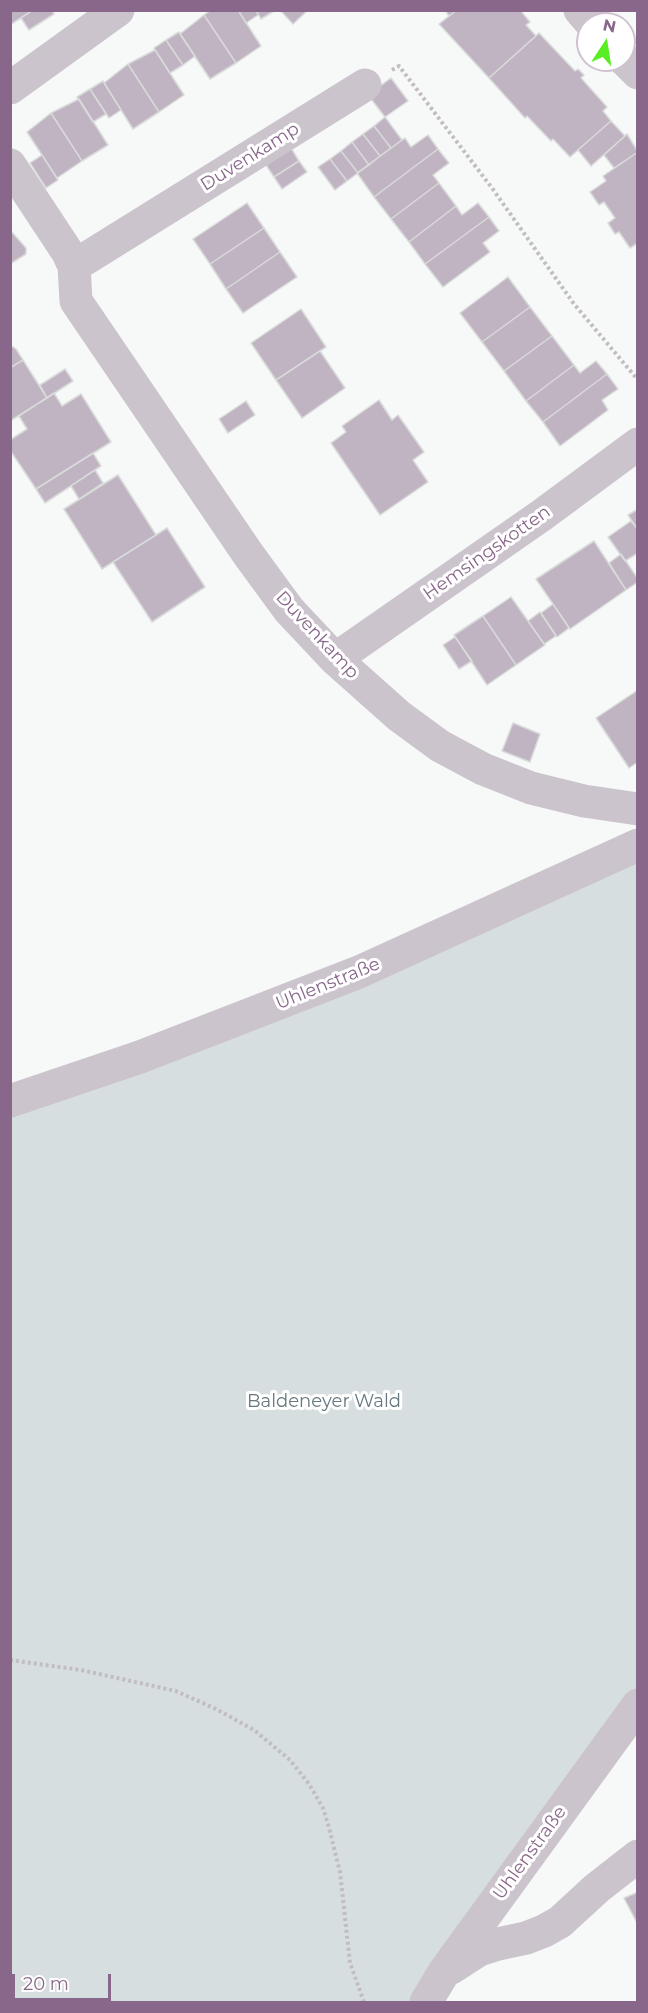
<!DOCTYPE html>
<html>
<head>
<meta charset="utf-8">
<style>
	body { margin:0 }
	#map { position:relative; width:648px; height:2013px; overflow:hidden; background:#f7f9f8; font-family:Montserrat,sans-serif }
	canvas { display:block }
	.frame { position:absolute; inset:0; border:12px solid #88678a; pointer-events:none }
	.north { position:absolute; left:576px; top:12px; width:60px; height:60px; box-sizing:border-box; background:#fff; border:2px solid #cfc2d0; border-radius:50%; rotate:12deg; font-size:16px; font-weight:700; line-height:24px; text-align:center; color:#88678a }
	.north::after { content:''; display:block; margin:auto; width:21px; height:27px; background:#58ee23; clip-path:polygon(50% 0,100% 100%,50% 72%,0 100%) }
	.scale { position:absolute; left:12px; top:1974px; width:99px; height:27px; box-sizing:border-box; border:3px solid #88678a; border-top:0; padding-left:8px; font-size:18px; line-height:21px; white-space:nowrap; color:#88678a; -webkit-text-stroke:4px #fff; paint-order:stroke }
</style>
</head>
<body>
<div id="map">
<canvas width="648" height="2013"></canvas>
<div class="frame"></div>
<div class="north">N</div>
<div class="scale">20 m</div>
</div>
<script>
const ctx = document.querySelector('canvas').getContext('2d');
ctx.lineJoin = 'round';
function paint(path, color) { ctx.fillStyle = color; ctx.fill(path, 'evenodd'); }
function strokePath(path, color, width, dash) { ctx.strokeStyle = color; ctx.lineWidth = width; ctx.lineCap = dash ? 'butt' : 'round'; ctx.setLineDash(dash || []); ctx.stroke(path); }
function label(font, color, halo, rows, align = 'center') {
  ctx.font = font + ' Montserrat,sans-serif'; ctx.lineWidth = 6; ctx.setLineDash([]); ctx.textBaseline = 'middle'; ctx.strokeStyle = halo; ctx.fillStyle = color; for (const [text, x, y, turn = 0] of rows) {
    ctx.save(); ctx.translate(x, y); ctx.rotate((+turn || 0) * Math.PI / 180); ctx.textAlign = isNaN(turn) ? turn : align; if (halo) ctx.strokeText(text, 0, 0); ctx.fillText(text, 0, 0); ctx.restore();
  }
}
paint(new Path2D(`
	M637 856V1695L421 2002H11L10 1109Z`), '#d6dedf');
const building = new Path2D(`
	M10 10H33L10 25Z
	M33 10H52L54 14 29 30 21 18Z
	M211 10H238L261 46 236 63 204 15Z
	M238 10H256L258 15 246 23Z
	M256 10H273L274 11 261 19Z
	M280 10H308L293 24Z
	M445 10H457L449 16Z
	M457 10H520L530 22 526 25 536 36 489 78 439 24Z
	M204 15 236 63 210 79 180 34Z
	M179 32 195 56 183 65 166 40Z
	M539 33 575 71 578 69 584 75 581 78 607 107 603 111 611 121 570 157 553 139 551 141 527 116 525 118 489 78Z
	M166 40 183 65 170 73 154 48Z
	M155 50 184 95 159 112 128 64Z
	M128 64 159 112 133 129 104 83Z
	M391 78 408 101 385 117 368 95Z
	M103 81 121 110 109 118 90 89Z
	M90 89 106 114 93 122 77 97Z
	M79 99 108 145 82 161 51 113Z
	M51 113 82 161 57 178 27 132Z
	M385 117 402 140 391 148 374 126Z
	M611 121 625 136 591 166 578 150Z
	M374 126 391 148 380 156 363 134Z
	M363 134 380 156 369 165 352 142Z
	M627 134 638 152 614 168 604 155Z
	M428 135 438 149 374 197 357 173 405 138 411 147Z
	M352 142 369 165 358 173 341 151Z
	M291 148 299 161 274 177 266 165Z
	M438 149 449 163 433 175 439 183 391 219 374 197Z
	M341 151 358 173 347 181 330 159Z
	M638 152V243L630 248 619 232 615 234 608 223 615 218 604 202 599 205 590 192 606 181 603 176Z
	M42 155 58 180 46 188 30 163Z
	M330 159 347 181 335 190 318 167Z
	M299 161 307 172 282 189 274 177Z
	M439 183 456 206 409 242 391 219Z
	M247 203 264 228 210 264 193 239Z
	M478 203 489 217 425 264 409 242 456 206 462 215Z
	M489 217 499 231 483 243 490 252 443 287 425 264Z
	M264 228 280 252 226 289 210 264Z
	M10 230 26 248V254L10 264Z
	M280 252 297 277 243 313 226 289Z
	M508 277 530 307 482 342 460 313Z
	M530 307 552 336 504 371 482 342Z
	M301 309 326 347 276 380 251 343Z
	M552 336 574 365 526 401 504 371Z
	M10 345 16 349 23 360 10 368Z
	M320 351 345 388 302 418 276 380Z
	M23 360 47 398 10 421V368Z
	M596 361 607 374 543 422 526 401 574 365 580 373Z
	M65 369 73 381 47 398 40 385Z
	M607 374 618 389 602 400 608 410 560 446 543 422Z
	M54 393 62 406 81 394 111 442 36 489 10 450V440L27 429 19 416Z
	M379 400 392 420 398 415 424 452 413 460 428 482 380 515 331 443 346 432 342 426Z
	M246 401 255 415 228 433 219 419Z
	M93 453 101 466 45 503 36 489Z
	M95 470 103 483 79 499 71 486Z
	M118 475 156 535 102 569 64 509Z
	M638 509V530L628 515Z
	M631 521 638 530V553L625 561 608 537Z
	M167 528 205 587 152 622 113 562Z
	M594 541 626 590 570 629 536 579Z
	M621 554 638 579V582L626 590 609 563Z
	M511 597 545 645 516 665 483 616Z
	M553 604 569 628 557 637 541 613Z
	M540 612 556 636 544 644 528 621Z
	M483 616 516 665 487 685 454 635Z
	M455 637 472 661 459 669 443 645Z
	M638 690V762L629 768 596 718Z
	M513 723 540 734 530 762 502 751Z
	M638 1892V1925L624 1898Z`);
paint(building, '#c0b4c2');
strokePath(building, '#d9dbda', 1.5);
strokePath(new Path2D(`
	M392 70 399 66 492 188 574 304 638 380
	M10 1660 81 1670 176 1691 216 1709 254 1730 290 1760 309 1784 323 1808 328 1824 340 1872 350 1963 364 2002`), '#c2bcc3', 4, [3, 3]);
strokePath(new Path2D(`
	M580 10 592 24
	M624 59 638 73
	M10 88 118 10
	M10 165 68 253 74 266 76 301 248 554 289 610 335 659 399 716 440 746 483 769 531 788 584 801 638 809
	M74 266 365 85
	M335 659 542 515 638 444
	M10 1101 140 1057 359 972 638 845
	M451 1968 479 1950 498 1944 526 1938 544 1931 560 1922 597 1888 638 1856
	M426 2002 444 1972 638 1705`), '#ccc4cd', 33);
label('18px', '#88678a', '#fff', [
	["Duvenkamp",250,157,-32],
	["Hemsingskotten",487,553,-35],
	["Duvenkamp",317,635,47],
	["Uhlenstraße",328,984,-22],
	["Uhlenstraße",530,1853,-54]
]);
label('18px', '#667880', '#fff', [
	["Baldeneyer Wald",324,1402]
]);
</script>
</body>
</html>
